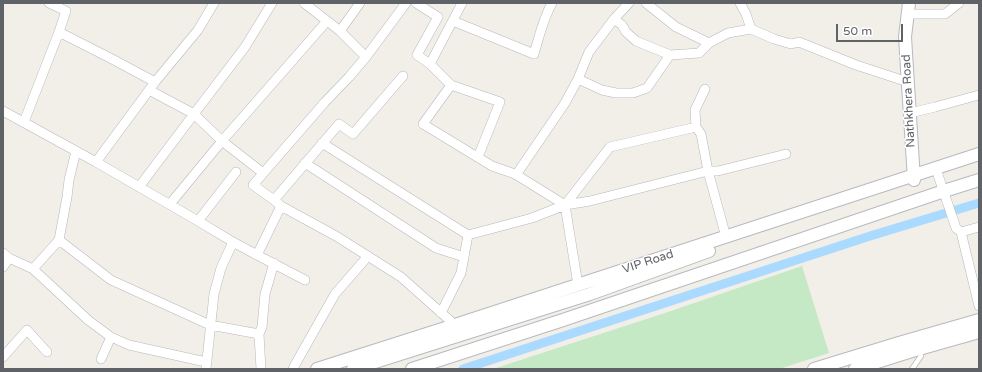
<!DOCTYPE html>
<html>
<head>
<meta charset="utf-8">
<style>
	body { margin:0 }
	#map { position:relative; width:982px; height:372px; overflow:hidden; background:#f1efe8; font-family:"Varela Round",sans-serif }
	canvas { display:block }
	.frame { position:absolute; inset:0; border:4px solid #5f6368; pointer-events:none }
	.scale { position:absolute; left:836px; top:24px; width:67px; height:18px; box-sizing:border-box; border:2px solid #5f6368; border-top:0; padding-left:5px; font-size:12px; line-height:14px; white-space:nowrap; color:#5f6368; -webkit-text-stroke:3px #fff; paint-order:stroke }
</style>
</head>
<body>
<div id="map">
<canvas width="982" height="372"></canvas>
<div class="frame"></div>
<div class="scale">50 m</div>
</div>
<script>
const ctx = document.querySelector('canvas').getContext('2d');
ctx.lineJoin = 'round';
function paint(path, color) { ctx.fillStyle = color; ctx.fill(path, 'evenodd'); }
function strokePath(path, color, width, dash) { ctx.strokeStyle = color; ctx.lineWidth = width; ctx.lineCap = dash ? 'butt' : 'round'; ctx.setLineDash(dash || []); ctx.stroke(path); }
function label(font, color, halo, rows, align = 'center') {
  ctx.font = font + ' "Varela Round",sans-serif'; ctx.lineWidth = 3; ctx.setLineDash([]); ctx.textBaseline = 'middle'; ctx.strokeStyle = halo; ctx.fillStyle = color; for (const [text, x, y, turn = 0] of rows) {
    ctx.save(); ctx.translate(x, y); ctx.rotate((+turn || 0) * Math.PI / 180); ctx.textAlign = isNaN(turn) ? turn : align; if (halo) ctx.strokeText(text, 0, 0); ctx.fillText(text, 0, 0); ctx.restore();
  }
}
paint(new Path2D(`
	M802 266 829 353 779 369H493L668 312Z`), '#c5e8c5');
strokePath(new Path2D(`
	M463 369 870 236 979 203`), '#aadaff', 9);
const lane = new Path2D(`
	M912 369 921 356 920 350`);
const street = new Path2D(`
	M304 3 340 31 360 3
	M416 3 438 17 417 55 430 64
	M462 3 430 64 451 85 500 102 478 157
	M646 3 676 27 709 43
	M740 3 746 14 751 29 774 39 791 44 799 42 856 65 908 82
	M908 14H945L959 3
	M614 19 622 25 626 32 636 41 670 55 699 53 709 43 728 33 751 29
	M453 21 534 54C539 37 543 19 552 3
	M340 31 366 57 406 3
	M59 32 114 60 155 82
	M578 79 602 90 616 93H633L647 88 670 55
	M451 85 423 124 492 166 515 174 565 205 578 285
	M705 89 695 110 696 127 701 134 708 171 726 237
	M149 90 194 114 245 47 272 3
	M3 111 96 162 198 221 233 242 257 255 281 206 336 236 401 277 455 325
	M910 113 935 107 979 95
	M24 122 59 32 66 11 49 3
	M322 143 468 235 532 218 565 205 590 201 708 171H718L786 154
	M96 162 155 82 198 30 214 3
	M305 163 436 248 464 257
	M937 172 956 228 961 232
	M516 175 565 103 578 79 589 52 614 19 629 3
	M139 187 194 114 222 141 263 173
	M274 200 253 185 325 102 349 77 366 57
	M170 204 222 141 327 21
	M565 205 610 147 696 127
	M281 206 274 200 339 124 353 134 403 76
	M198 221 236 172
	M979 227 961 232 979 306
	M59 240 67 197 69 180 76 151
	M3 253 9 258 3 267
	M257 255 305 280
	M9 258 33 269 88 320 111 337 129 345 206 362
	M33 269 59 240 111 280 210 325 259 334
	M441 313 461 273 468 235
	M3 357 27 330 47 352
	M101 359 111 337
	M206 369 214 294 221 268 233 242
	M261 369 259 334 262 327 265 294 274 263
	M293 369 296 363 335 294 368 256`);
const secondary = new Path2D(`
	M909 3 905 37 914 180
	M317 369 455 325 979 154
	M353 369 590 294 709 251
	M412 369 560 321 944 191 979 180
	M814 369 899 343 979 320
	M855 369 912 351 979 332`);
strokePath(lane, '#b5b8bc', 6);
strokePath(street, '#b5b8bc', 10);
strokePath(secondary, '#b6babf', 14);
strokePath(lane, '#fff', 4.5);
strokePath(street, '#fff', 9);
strokePath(secondary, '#fff', 12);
label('12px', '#5f6368', '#fff', [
	["Nathkhera Road",909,101,-93],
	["VIP Road",648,262,-18]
]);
</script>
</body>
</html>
